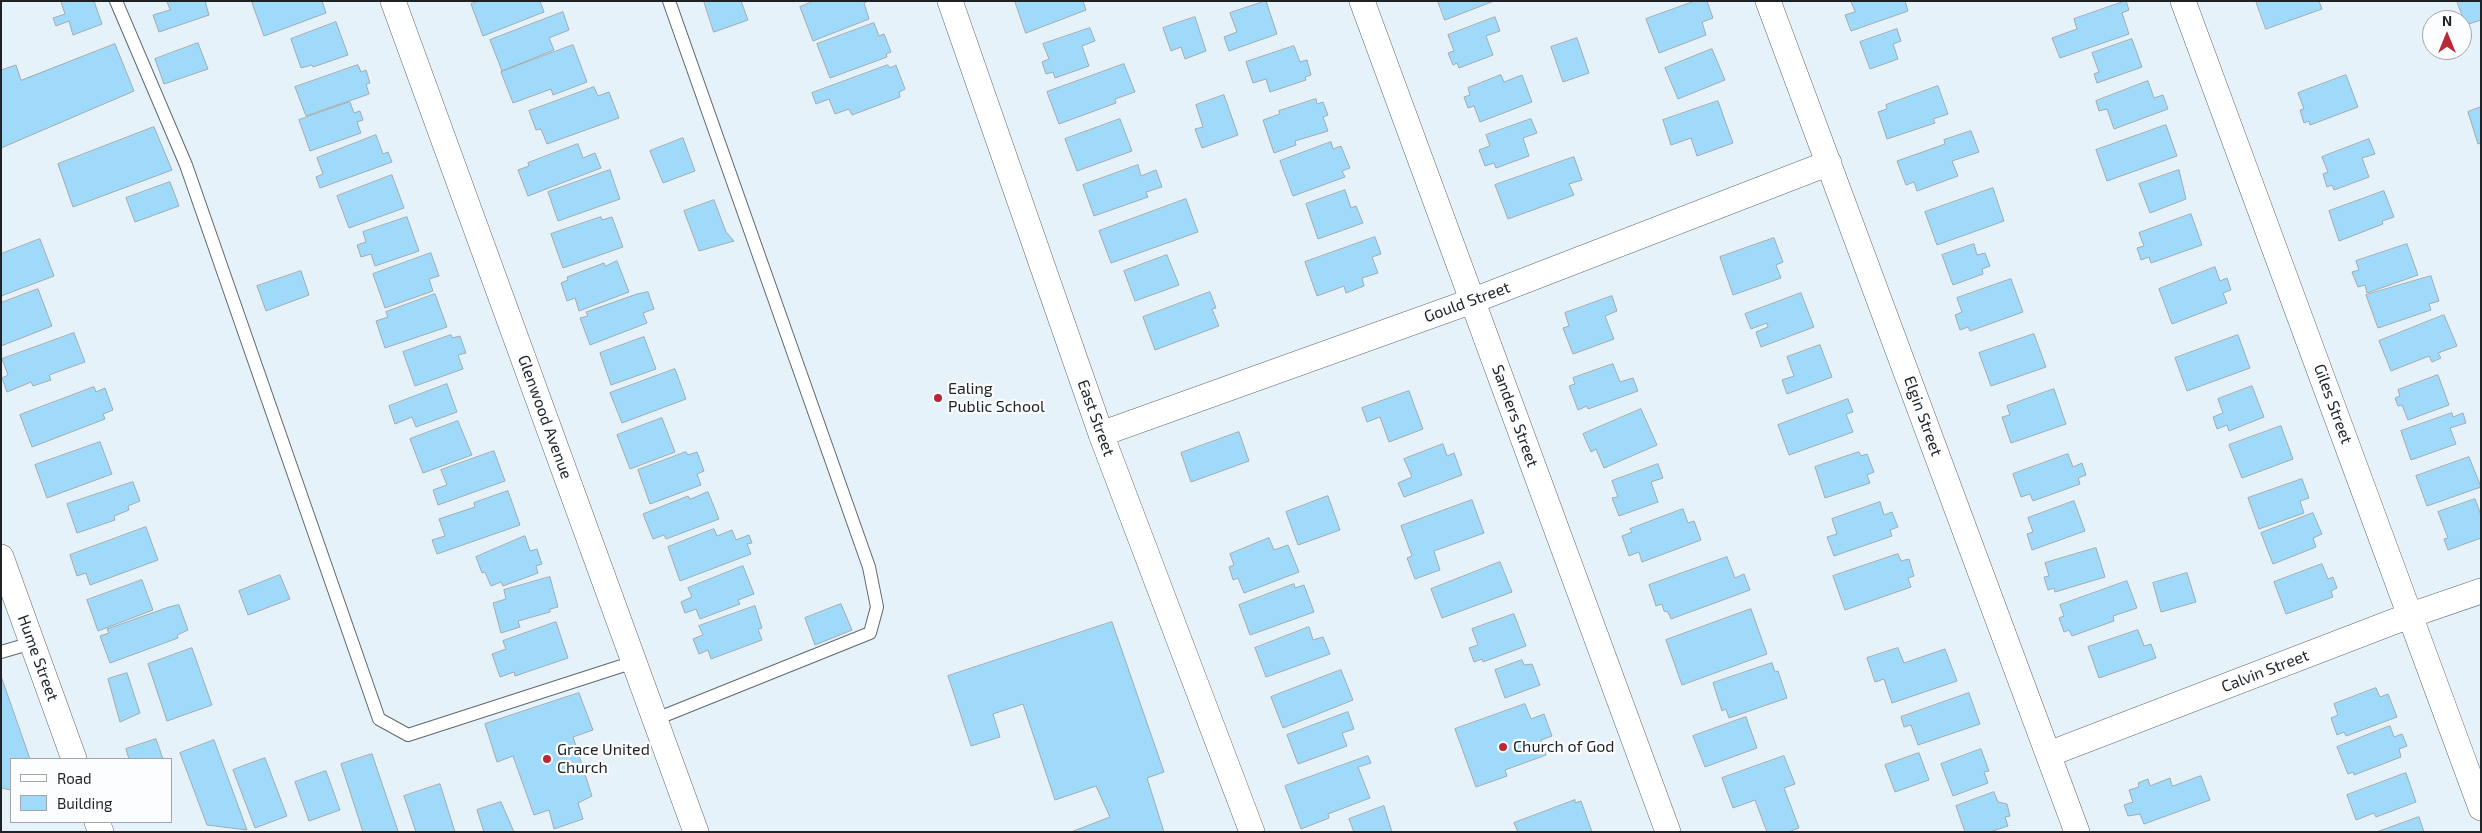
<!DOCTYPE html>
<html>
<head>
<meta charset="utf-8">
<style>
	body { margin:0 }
	#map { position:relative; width:2482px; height:833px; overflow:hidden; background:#e6f2f9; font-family:"Exo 2",sans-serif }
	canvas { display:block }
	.frame { position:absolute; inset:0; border:2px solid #1e2225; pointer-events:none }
	.legend { position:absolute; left:10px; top:758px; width:162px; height:65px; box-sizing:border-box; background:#fbfdff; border:1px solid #a3a5a8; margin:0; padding:6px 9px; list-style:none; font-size:15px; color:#1e2225 }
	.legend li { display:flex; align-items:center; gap:10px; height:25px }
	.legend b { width:25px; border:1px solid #a3a5a8 }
	.north { position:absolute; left:2422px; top:10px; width:50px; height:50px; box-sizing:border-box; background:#fbfdff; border:1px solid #a3a5a8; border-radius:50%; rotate:0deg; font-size:14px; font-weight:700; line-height:20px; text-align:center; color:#1e2225 }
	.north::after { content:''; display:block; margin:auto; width:18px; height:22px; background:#b92836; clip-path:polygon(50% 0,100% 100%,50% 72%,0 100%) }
</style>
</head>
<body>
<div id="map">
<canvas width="2482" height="833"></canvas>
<div class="frame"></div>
<ul class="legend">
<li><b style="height:6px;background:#fff"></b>Road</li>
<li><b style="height:14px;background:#9fdafb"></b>Building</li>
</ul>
<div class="north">N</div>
</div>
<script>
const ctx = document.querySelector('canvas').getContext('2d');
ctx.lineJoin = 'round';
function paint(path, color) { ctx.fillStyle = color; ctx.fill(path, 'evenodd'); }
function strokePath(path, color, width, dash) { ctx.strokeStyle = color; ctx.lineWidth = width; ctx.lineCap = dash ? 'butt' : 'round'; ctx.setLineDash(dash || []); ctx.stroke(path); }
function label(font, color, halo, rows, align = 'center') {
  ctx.font = font + ' "Exo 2",sans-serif'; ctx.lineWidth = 4.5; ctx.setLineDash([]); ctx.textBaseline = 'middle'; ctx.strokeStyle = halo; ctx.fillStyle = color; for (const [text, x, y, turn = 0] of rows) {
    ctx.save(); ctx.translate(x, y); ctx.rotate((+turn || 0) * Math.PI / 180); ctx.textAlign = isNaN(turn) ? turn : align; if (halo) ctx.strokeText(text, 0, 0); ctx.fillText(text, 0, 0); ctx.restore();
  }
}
const building = new Path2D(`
	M94 1 102 24 73 35 69 21 56 26 53 18 65 14 61 2Z
	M167 1H205L209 15 159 32 153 15 170 10Z
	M257 1H322L326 13 264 36 252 3Z
	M479 1H540L544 12 483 36 471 4Z
	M704 1H741L748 20 714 32Z
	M814 1H868L864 3 869 19 813 41 800 7Z
	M1015 1H1083L1086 10 1026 33Z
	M1266 1 1277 34 1229 51 1224 37 1237 32 1230 13Z
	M1438 1H1494L1445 20Z
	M1695 1H1707L1713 18 1702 22 1706 35 1659 53 1646 19Z
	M1851 1H1905L1908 11 1851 31 1845 15 1855 12Z
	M2126 1 2129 10 2122 13 2129 34 2060 58 2052 38 2077 29 2074 19Z
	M2256 1H2319L2322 9 2266 29Z
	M2457 1H2481V20L2466 25Z
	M563 12 569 30 549 38 554 50 502 71 490 40Z
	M1195 17 1206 51 1185 59 1181 47 1171 51 1163 28Z
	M1495 17 1500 31 1486 36 1493 55 1459 68 1457 63 1453 65 1448 53 1454 51 1448 35Z
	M336 22 348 55 313 67 312 65 301 68 291 39Z
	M874 23 879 36 884 34 891 52 886 54 887 57 830 78 817 44Z
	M1090 28 1095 41 1082 46 1089 66 1055 78 1053 72 1046 74 1042 62 1049 59 1043 44Z
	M1897 29 1901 41 1893 44 1898 59 1870 69 1860 42Z
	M1577 38 1589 73 1563 82 1551 47Z
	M2132 39 2142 67 2097 83 2094 74 2099 72 2092 53Z
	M198 43 208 69 164 84 155 59Z
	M115 44 134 91 1 148V70L16 65 21 80Z
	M573 45 587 82 553 95 551 89 513 103 501 72Z
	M1294 46 1300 62 1307 60 1311 75 1305 77 1306 80 1270 92 1266 79 1253 83 1246 62Z
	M1712 49 1725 80 1678 99 1665 68Z
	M1124 64 1135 92 1115 99 1116 103 1059 124 1047 92Z
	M358 65 361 72 366 70 370 83 366 84 369 94 306 116 295 87Z
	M888 65 890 68 896 65 905 89 899 92 900 97 852 115 849 109 835 114 829 99 816 104 812 93Z
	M1501 75 1504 82 1522 75 1532 102 1480 122 1474 106 1468 108 1464 97 1470 95 1468 88Z
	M2346 75 2358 107 2310 125 2309 121 2304 123 2300 110 2304 109 2298 93Z
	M2148 81 2154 98 2163 95 2168 109 2114 129 2107 109 2099 111 2096 101Z
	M1938 86 1948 114 1933 119 1935 123 1887 139 1878 112 1887 109 1886 105Z
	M594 87 598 96 609 92 619 118 547 144 541 129 536 130 529 111Z
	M1224 95 1238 135 1202 148 1195 129 1203 127 1196 105Z
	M1316 99 1317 104 1323 102 1328 115 1323 117 1328 131 1295 141 1296 145 1274 153 1263 120 1280 114 1279 111Z
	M1718 101 1733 143 1697 156 1691 138 1671 145 1663 120Z
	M350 102 354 113 360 111 363 120 357 122 361 133 310 151 299 120Z
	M2481 107V143L2478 144 2468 112Z
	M1120 119 1132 151 1077 171 1065 139Z
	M1531 119 1537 133 1523 138 1529 156 1496 168 1494 163 1485 166 1479 150 1490 146 1486 135Z
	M2166 125 2177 156 2107 181 2096 150Z
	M154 127 172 170 73 207 58 164Z
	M1971 131 1979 152 1952 161 1958 176 1917 191 1914 182 1906 185 1897 161 1945 144 1944 140Z
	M376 135 383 154 388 152 392 162 320 188 316 177 323 174 317 158Z
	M683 138 695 171 663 183 650 151Z
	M2369 139 2375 154 2362 158 2369 177 2334 190 2332 185 2327 187 2323 174 2328 172 2322 157Z
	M1331 142 1333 149 1341 146 1350 168 1342 171 1345 177 1293 196 1280 161Z
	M578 144 583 158 595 153 601 168 528 196 518 170 529 166 528 163Z
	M1574 157 1582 180 1569 184 1574 195 1508 219 1495 185Z
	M1138 165 1141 176 1156 170 1162 187 1146 192 1148 197 1094 216 1083 185Z
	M610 170 620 199 558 221 548 192Z
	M2179 170 2186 199 2150 213 2139 184Z
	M392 175 404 208 349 228 337 196Z
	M170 182 179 206 135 222 126 198Z
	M1993 188 2004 221 1937 245 1925 212Z
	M1345 190 1351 208 1356 206 1363 223 1318 239 1306 204Z
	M2384 191 2394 217 2382 221 2383 224 2339 241 2329 211Z
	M1186 199 1198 232 1111 263 1099 231Z
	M714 200 726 232 734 241 699 251 684 211Z
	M2191 214 2202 245 2151 263 2149 257 2141 260 2137 248 2144 246 2139 233Z
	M407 217 419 251 375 266 371 254 361 257 357 245 366 242 363 232Z
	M601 217 602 220 612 217 623 247 563 268 551 234Z
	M1375 237 1381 254 1372 257 1378 273 1362 278 1364 286 1346 293 1344 286 1317 296 1305 262Z
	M1774 238 1783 262 1776 265 1781 278 1733 295 1720 257Z
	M40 239 54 276 1 296V254Z
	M1974 244 1977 255 1985 253 1990 266 1982 269 1983 274 1953 285 1942 255Z
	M2407 244 2418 275 2367 293 2365 285 2358 287 2352 272 2359 270 2356 261Z
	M431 253 439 276 429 279 433 291 385 308 373 274Z
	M1167 255 1179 285 1135 301 1124 271Z
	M617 261 629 292 579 311 575 298 567 301 561 283 568 280 567 277 604 263 605 266Z
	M2215 267 2220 281 2227 278 2231 290 2223 293 2227 303 2172 324 2159 289Z
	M301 271 309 295 266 311 257 286Z
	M2431 276 2439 301 2429 304 2431 310 2378 328 2366 295Z
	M2011 279 2023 312 1970 331 1968 327 1960 330 1955 315 1962 312 1957 298Z
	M38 289 52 326 1 346V303Z
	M648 292 654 309 643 313 647 323 590 345 580 318 588 316 586 312 637 294Z
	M1210 292 1216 308 1212 309 1219 326 1155 350 1143 317Z
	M1801 293 1814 327 1761 347 1756 332 1768 327 1767 323 1751 329 1745 314Z
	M435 294 447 327 385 348 376 321 388 317 386 312Z
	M1612 296 1617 311 1605 316 1614 339 1573 354 1563 328 1569 326 1565 313Z
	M2444 315 2457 346 2438 353 2441 358 2432 362 2429 356 2391 371 2379 341Z
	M74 333 85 362 49 375 51 380 33 386 31 382 7 392 2 378 8 375 2 359Z
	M2034 334 2046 367 1991 386 1979 353Z
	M451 335 452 338 460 336 466 353 458 355 463 369 415 386 403 352Z
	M2238 335 2250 368 2187 391 2175 358Z
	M644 337 656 369 611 385 600 353Z
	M1820 345 1832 377 1787 394 1782 380 1794 376 1787 357Z
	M1613 364 1620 382 1633 378 1638 391 1588 409 1587 406 1578 410 1569 386 1575 384 1573 378Z
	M675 369 686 399 622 423 610 393Z
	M2438 375 2449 405 2408 420 2402 405 2398 406 2395 398 2400 396 2398 390Z
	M447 384 457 412 416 427 412 417 395 424 389 406Z
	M2252 386 2264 417 2229 431 2227 425 2217 429 2213 417 2223 413 2218 399Z
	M94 387 96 392 105 388 113 410 103 414 105 419 32 447 20 415Z
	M2054 389 2066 424 2011 443 2002 417 2010 415 2007 406Z
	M1409 391 1423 429 1389 442 1380 417 1367 422 1362 408Z
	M1848 399 1853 412 1846 414 1853 432 1789 455 1778 425Z
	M1641 409 1657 445 1604 468 1596 449 1591 452 1583 434Z
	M2452 413 2453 417 2463 413 2466 423 2450 428 2456 444 2411 460 2401 431Z
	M662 418 675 452 630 469 617 435Z
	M458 421 472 455 423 473 410 439Z
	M2281 426 2293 459 2242 478 2229 445Z
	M1239 432 1249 461 1191 482 1181 453Z
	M100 442 112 474 47 498 35 465Z
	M1443 444 1447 456 1454 453 1462 475 1404 497 1398 483 1412 477 1404 459Z
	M494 451 505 481 438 505 433 490 447 485 441 470Z
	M686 452 688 455 697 452 704 471 697 474 701 485 650 504 638 470Z
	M1859 452 1861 456 1867 454 1874 472 1867 475 1870 483 1825 498 1815 467Z
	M2068 454 2073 467 2082 463 2086 475 2078 478 2080 484 2033 501 2030 494 2021 497 2013 474Z
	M2469 457 2481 487 2427 506 2416 476Z
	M1658 464 1663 478 1651 482 1658 502 1619 516 1612 498 1618 497 1612 481Z
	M2302 479 2309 498 2300 501 2304 513 2259 529 2248 498Z
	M133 482 140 501 128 506 129 510 114 516 115 520 77 533 67 504Z
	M508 491 520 525 437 554 432 540 445 536 439 519 475 507 474 503Z
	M708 492 719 519 666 539 664 535 653 539 643 514 688 496 690 499Z
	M1328 496 1340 530 1298 545 1286 512Z
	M2475 499 2481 515V538L2448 550 2444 539 2448 538 2438 512Z
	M1472 500 1484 533 1434 551 1440 570 1415 579 1407 558 1412 556 1401 526Z
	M2074 501 2085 531 2032 550 2027 534 2033 532 2028 518Z
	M1880 502 1884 515 1892 512 1898 527 1890 530 1892 536 1834 556 1827 537 1837 534 1832 519Z
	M1683 509 1688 523 1694 521 1701 540 1642 562 1639 552 1629 556 1622 536 1632 532 1630 529Z
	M2313 513 2322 534 2313 538 2316 547 2273 564 2261 533Z
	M146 527 158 560 90 585 86 573 77 576 70 555Z
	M714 529 717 536 732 530 736 540 749 535 752 543 747 544 751 554 680 581 668 547Z
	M525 536 530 551 537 549 542 564 536 566 538 573 503 586 501 582 491 586 485 572 482 573 476 557Z
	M1269 538 1274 550 1288 545 1299 572 1244 593 1238 578 1233 580 1229 567 1234 565 1230 554Z
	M2096 548 2105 577 2055 592 2054 588 2048 590 2044 577 2049 576 2045 563Z
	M1898 554 1901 561 1909 559 1914 576 1908 578 1911 587 1845 610 1833 576Z
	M1727 557 1735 578 1744 574 1750 590 1671 619 1668 612 1664 611 1662 604 1656 606 1649 585Z
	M1500 562 1512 592 1442 618 1431 589Z
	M2322 564 2328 579 2333 577 2337 588 2331 591 2333 597 2286 614 2274 582Z
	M743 566 754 594 738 600 740 604 700 619 696 609 685 613 681 602 692 597 688 588Z
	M2187 573 2196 602 2161 612 2153 583Z
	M280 575 290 599 248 615 239 591Z
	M550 577 558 607 550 609V612L518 621 520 627 501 633 493 603 506 599 504 590Z
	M142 580 153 610 98 631 87 600Z
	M2127 581 2137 608 2113 616 2114 621 2072 636 2069 630 2064 632 2059 618 2064 616 2060 605Z
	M1294 584 1295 588 1304 585 1314 612 1250 635 1239 605Z
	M841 604 852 630 815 645 805 618Z
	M179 605 188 630 177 635 178 638 110 663 100 636 109 633 107 629 169 607Z
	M755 606 762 628 758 629 762 640 711 659 708 650 699 654 693 639 703 635 699 626Z
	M1751 609 1767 654 1682 685 1666 640Z
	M1514 614 1526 646 1483 662 1482 659 1474 662 1469 648 1478 645 1472 629Z
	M556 622 568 658 515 676 514 672 500 677 492 654 506 649 503 641Z
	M1112 622 1164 772 1147 778 1164 832H1071L1110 817 1096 786 1055 800 1023 704 993 714 1000 737 971 746 948 676Z
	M1309 627 1313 640 1323 637 1330 654 1266 677 1255 648Z
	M2138 630 2144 646 2151 644 2156 658 2099 678 2088 647Z
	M192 648 212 705 167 721 148 664Z
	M1898 648 1904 663 1945 649 1957 681 1892 703 1884 679 1875 682 1867 658Z
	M1522 660 1524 665 1532 664 1540 685 1505 698 1495 670Z
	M1772 663 1775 672 1778 671 1787 698 1729 718 1726 709 1722 711 1713 683Z
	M1341 670 1353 700 1283 728 1271 697Z
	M127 673 140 713 120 722 108 679Z
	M1 676 30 759H11V790L1 788Z
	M2376 688 2380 697 2388 694 2397 717 2346 736 2344 732 2337 735 2331 718 2338 715 2334 704Z
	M579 693 593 730 573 737 592 796 578 803 583 819 554 829 549 810 534 815 513 756 497 762 485 724Z
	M1969 693 1980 724 1918 745 1911 725 1904 727 1901 717Z
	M1525 704 1531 719 1544 714 1552 736 1541 740 1546 755 1505 770 1507 776 1476 787 1455 729Z
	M1348 712 1354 729 1342 733 1347 746 1298 764 1287 735Z
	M1746 717 1757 748 1705 767 1693 736Z
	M2390 726 2394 737 2402 734 2407 746 2399 749 2401 757 2354 775 2353 772 2348 774 2337 747Z
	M156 739 163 759H129L126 749Z
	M214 740 247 830 207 825 180 753Z
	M1981 749 1989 771 1984 772 1988 783 1953 796 1941 764Z
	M1919 753 1929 780 1895 792 1885 765Z
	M372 754 398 831 396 832H363L341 764Z
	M1368 756 1371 763 1358 767 1370 798 1328 814 1329 818 1301 829 1285 786Z
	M1784 756 1795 784 1784 788 1799 828 1788 832H1767L1755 800 1733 808 1722 778Z
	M265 758 287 816 255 828 233 770Z
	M326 771 340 810 309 821 295 782Z
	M2406 773 2416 802 2376 817 2374 813 2356 820 2347 795Z
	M2201 776 2210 800 2144 824 2140 814 2128 816 2124 805 2133 802 2129 790 2139 787 2138 783 2148 779 2150 786 2170 778 2172 786Z
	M440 784 455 832H416L404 796Z
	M1994 792 1998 802 2007 804 2010 816 2005 817 2008 826 1990 832H1965L1956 806Z
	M1575 800V803L1581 801 1592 832H1518L1514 823Z
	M501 802 514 832H484L477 810Z
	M1384 806 1392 832H1354L1349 819Z
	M2419 817 2424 832H2377Z`);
paint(building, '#9fdafb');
strokePath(building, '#a0abb2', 1);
const lane = new Path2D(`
	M116 1 186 165 379 719 408 735 634 662
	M1 652 32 643
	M656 719 870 633 877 607 869 567 669 1`);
const street = new Path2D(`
	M393 1 696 832
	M950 1 1101 434 1252 832
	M1362 1 1668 832
	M1768 1 2077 832
	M2183 1 2481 808
	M1101 434 1472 301 1829 163
	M1 557 74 759
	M2049 754 2411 615 2481 591
	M97 822 101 832`);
strokePath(lane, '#5d686e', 14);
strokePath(street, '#5d686e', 26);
strokePath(lane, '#fff', 12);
strokePath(street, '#fff', 25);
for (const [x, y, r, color] of [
	[938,398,5,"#b92836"],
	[1503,747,5,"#b92836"],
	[547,759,5,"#b92836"]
]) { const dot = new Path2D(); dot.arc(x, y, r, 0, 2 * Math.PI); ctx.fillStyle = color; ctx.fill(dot); strokePath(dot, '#fbfdff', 2); }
label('16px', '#1e2225', '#fbfdff', [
	["Gould Street",1467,302,-20],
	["Giles Street",2333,404,70],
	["Sanders Street",1515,416,70],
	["Elgin Street",1923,416,70],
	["Glenwood Avenue",545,417,70],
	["East Street",1096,418,70],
	["Hume Street",38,658,70],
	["Calvin Street",2265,671,-21]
]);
label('16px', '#1e2225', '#fbfdff', [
	["Ealing",948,389],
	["Public School",948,407],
	["Church of God",1513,747],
	["Grace United",557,750],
	["Church",557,768]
], 'left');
</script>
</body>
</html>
